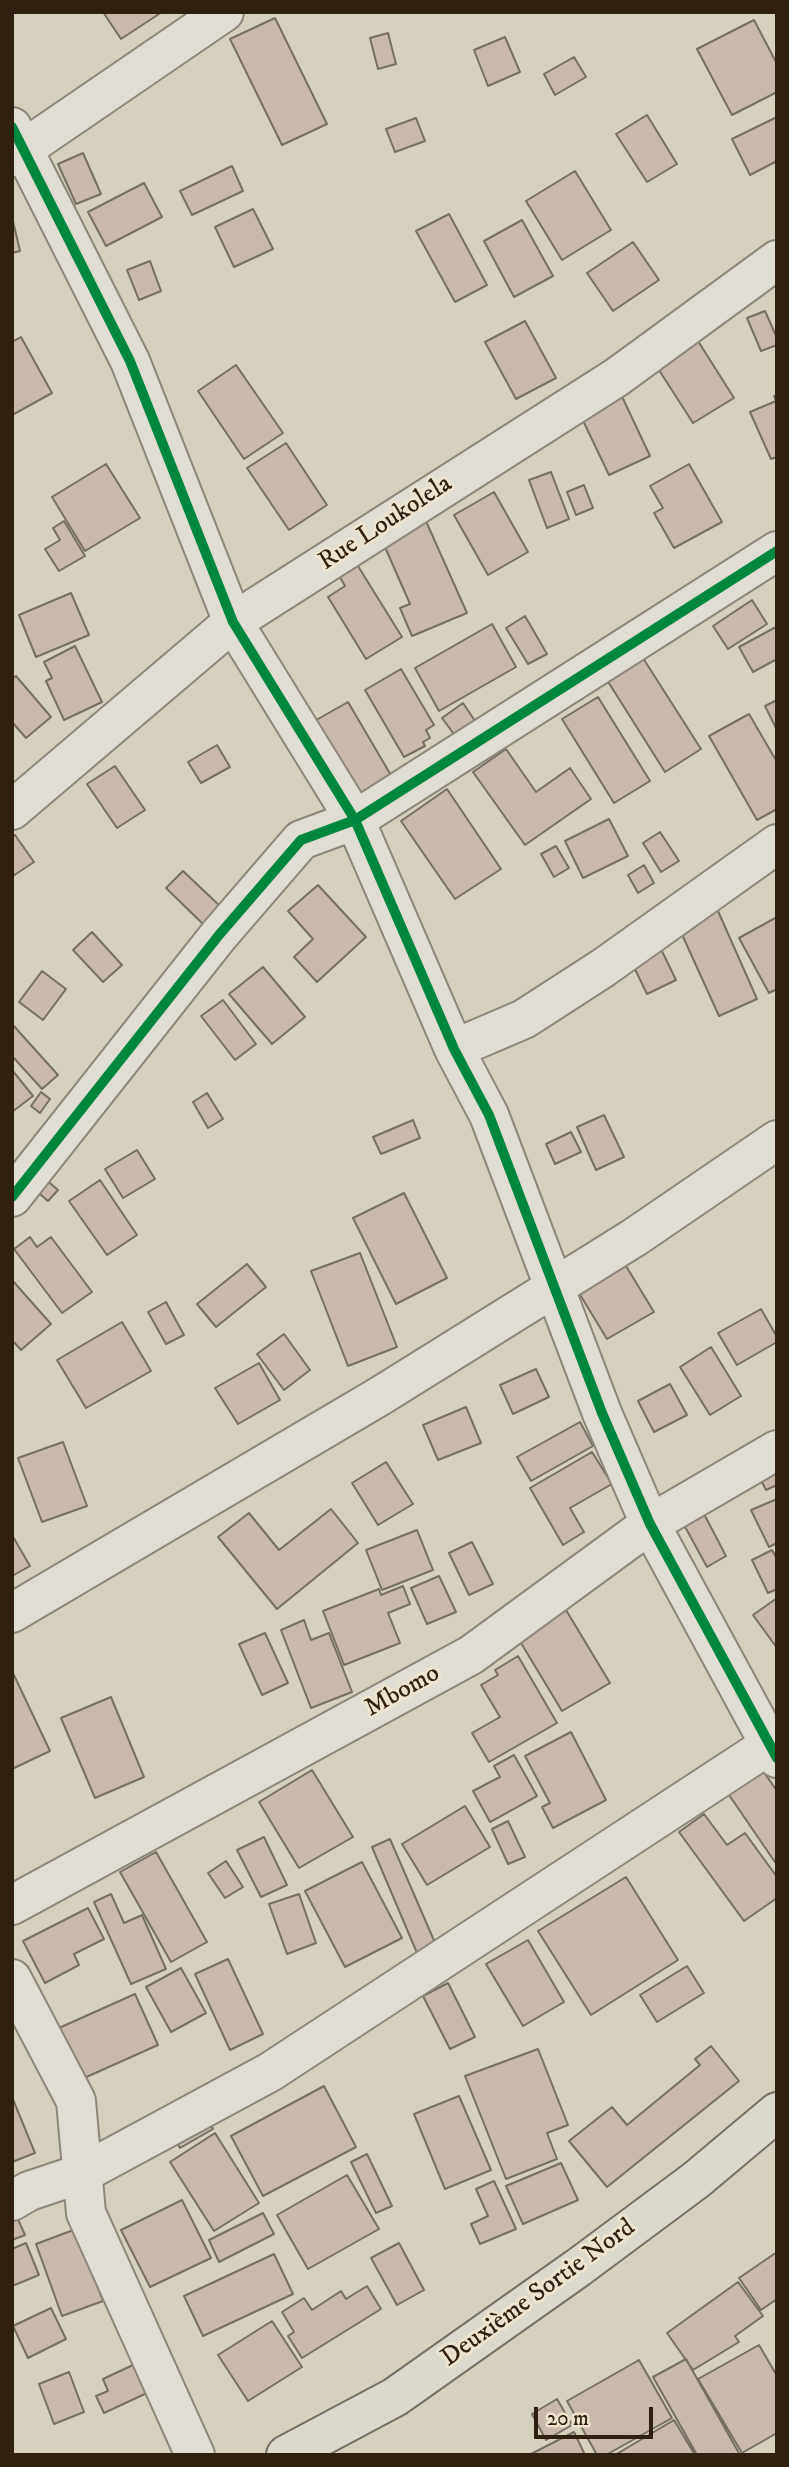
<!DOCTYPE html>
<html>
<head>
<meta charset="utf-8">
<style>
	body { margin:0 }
	#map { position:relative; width:789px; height:2467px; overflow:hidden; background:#d6d0be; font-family:"IM FELL DW Pica",serif }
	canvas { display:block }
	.frame { position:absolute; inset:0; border:14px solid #302010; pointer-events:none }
	.scale { position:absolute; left:534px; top:2407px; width:119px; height:32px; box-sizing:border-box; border:4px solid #302010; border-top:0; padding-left:9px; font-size:21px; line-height:24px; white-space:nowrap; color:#302010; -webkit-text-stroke:5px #ece4ce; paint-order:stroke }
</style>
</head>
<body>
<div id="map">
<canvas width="789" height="2467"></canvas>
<div class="frame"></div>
<div class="scale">20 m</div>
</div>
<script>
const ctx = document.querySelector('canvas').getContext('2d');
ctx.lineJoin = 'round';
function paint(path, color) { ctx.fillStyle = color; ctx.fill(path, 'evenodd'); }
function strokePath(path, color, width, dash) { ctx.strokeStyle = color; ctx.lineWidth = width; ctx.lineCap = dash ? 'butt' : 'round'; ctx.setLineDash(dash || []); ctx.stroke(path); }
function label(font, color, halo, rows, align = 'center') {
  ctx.font = font + ' "IM FELL DW Pica",serif'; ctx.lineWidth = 6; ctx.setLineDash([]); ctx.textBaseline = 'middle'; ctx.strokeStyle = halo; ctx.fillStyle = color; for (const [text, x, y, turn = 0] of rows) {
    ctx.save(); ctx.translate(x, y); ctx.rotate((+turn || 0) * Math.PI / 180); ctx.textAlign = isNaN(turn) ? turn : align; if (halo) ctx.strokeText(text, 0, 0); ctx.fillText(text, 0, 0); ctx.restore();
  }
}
const building = new Path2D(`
	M103 12H162L121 39Z
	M275 18 327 124 282 145 230 39Z
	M754 20 777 64V92L732 115 697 49Z
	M388 33 396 64 378 69 370 38Z
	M505 37 520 72 488 86 474 50Z
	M574 57 586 77 555 95 544 74Z
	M647 115 677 164 647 182 616 134Z
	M777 117V161L750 175 732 139Z
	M416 118 425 141 395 152 386 129Z
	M83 153 101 194 76 204 58 164Z
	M232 166 243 191 192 215 180 191Z
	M575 171 611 230 562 260 526 201Z
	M144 183 162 217 106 246 88 212Z
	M253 209 273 249 234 267 215 227Z
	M449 214 487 285 455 302 416 231Z
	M12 217 20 251 12 253Z
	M522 220 553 276 514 297 484 241Z
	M633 242 659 280 613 311 587 273Z
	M150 261 161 291 139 300 127 270Z
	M765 311 777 338V345L761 351 747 318Z
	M525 321 556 378 516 399 485 342Z
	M21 337 52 393 14 414 12 410V342Z
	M698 341 734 398 693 423 657 367Z
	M236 365 283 433 244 459 198 391Z
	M618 388 650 456 609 475 577 408Z
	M777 395V457L771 459 750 412 776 401 774 396Z
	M286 443 327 505 289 530 247 468Z
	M106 464 140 518 85 551 52 497Z
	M689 464 722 522 674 548 654 513 663 508 650 486Z
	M551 472 569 519 547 528 529 480Z
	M584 485 593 508 576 515 567 492Z
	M494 492 528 552 488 575 454 515Z
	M425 519 467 613 412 636 400 608 410 604 381 538Z
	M64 521 85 556 59 571 45 549 60 540 53 528Z
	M353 558 402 637 366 659 328 597 345 586 335 569Z
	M71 593 89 635 36 657 19 615Z
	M752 600 767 624 728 649 713 626Z
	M525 616 547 654 528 664 506 628Z
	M492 624 516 667 439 711 415 668Z
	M776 627 777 659 753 672 739 647Z
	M75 646 102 702 64 720 46 681 52 678 44 662Z
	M643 658 701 749 665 772 607 680Z
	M401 669 434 725 426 730 430 738 423 742 425 746 404 757 365 690Z
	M16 676 51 717 26 738 12 722V679Z
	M598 697 650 781 614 803 562 719Z
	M777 700V730L765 706Z
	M348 702 392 777 348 802 304 727Z
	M463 703 479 727 459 741 442 718Z
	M749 714 777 762V809L757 820 709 736Z
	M217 745 230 767 201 783 188 762Z
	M506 749 536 792 570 768 591 799 525 845 473 772Z
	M115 766 145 810 117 828 87 784Z
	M447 789 501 869 455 899 401 821Z
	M609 819 628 856 583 878 565 841Z
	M660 832 679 861 661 872 643 843Z
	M15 835 34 862 13 876 12 836Z
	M556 846 569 868 554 877 541 854Z
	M644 865 654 883 638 893 628 875Z
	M183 871 221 907 204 925 166 888Z
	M318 885 366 937 317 982 294 957 313 939 288 911Z
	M714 902 757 999 719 1016 675 919Z
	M777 917V989L769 993 739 938Z
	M92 932 122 965 103 982 73 950Z
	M660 947 676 980 647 994 631 961Z
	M263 967 305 1017 272 1044 229 994Z
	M42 971 66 989 43 1020 19 1002Z
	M223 1000 256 1044 235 1060 201 1016Z
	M12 1024 58 1075 42 1089 12 1056Z
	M12 1070 33 1096 12 1112Z
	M41 1092 50 1099 40 1113 31 1106Z
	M207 1093 223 1119 208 1128 193 1102Z
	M604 1115 624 1157 596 1170 577 1127Z
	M413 1120 420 1138 381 1154 373 1137Z
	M571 1132 581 1152 555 1164 546 1144Z
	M137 1150 155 1179 123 1198 105 1169Z
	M43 1177 58 1190 48 1201 33 1188Z
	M100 1180 137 1235 107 1255 69 1201Z
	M404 1193 447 1278 396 1304 353 1218Z
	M30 1237 37 1247 51 1237 92 1292 62 1313 14 1249Z
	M360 1253 397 1347 348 1366 311 1271Z
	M247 1264 266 1287 216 1327 197 1304Z
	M626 1266 654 1312 607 1339 579 1293Z
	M12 1280 51 1324 21 1350 12 1340Z
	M166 1302 184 1335 166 1344 148 1312Z
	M761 1309 777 1337V1342L737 1365 718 1333Z
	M122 1322 151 1371 86 1408 57 1360Z
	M284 1334 310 1370 284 1390 257 1354Z
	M711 1347 741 1396 710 1415 680 1367Z
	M259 1363 280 1400 238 1424 215 1388Z
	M536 1369 549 1397 513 1414 500 1385Z
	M670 1384 687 1415 654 1432 638 1401Z
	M466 1407 481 1443 438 1460 423 1425Z
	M580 1422 593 1446 531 1481 517 1457Z
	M63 1442 87 1506 42 1522 18 1458Z
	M592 1452 612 1484 570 1508 584 1532 563 1545 530 1488Z
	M386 1462 413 1504 378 1525 352 1483Z
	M777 1462V1485L766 1490 757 1472Z
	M777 1499V1543L769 1547 751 1510Z
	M331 1509 358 1543 277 1609 218 1537 249 1513 279 1550Z
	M703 1512 726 1556 707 1567 683 1523Z
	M417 1530 433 1570 382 1590 366 1550Z
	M12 1535 30 1566 12 1576Z
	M472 1542 493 1584 469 1595 449 1553Z
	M772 1550 777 1559V1589L768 1593 752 1560Z
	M439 1576 456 1612 427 1624 411 1588Z
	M403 1586 410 1604 388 1613 400 1643 344 1665 323 1611 379 1589 381 1595Z
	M777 1598V1648L753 1615Z
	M566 1610 610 1683 562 1711 518 1638Z
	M304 1620 311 1640 329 1633 352 1692 311 1708 281 1630Z
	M265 1633 288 1683 262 1695 239 1644Z
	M518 1656 557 1723 489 1762 472 1733 500 1717 481 1685 498 1675 495 1670Z
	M12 1671 50 1751 12 1769Z
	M111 1697 144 1777 95 1798 61 1718Z
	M571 1732 606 1800 553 1828 542 1807 550 1803 525 1756Z
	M514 1755 537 1796 490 1822 473 1791 500 1777 494 1766Z
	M761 1768 777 1791V1865L727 1792Z
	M312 1770 353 1837 299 1868 259 1802Z
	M465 1806 490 1847 427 1885 402 1844Z
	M704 1814 727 1845 745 1833 777 1877V1898L744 1921 679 1832Z
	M508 1821 525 1857 508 1864 492 1829Z
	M264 1837 287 1885 261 1897 237 1850Z
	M390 1839 439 1952 420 1960 372 1847Z
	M156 1852 207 1942 171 1962 120 1872Z
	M226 1861 243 1887 225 1898 208 1873Z
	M362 1862 402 1938 345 1967 305 1891Z
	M626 1877 678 1960 591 2015 538 1931Z
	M111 1894 124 1923 142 1915 166 1969 131 1984 94 1902Z
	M299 1894 316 1943 287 1954 269 1904Z
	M88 1908 104 1939 74 1954 79 1965 45 1983 23 1941Z
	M528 1940 564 2002 523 2026 486 1964Z
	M228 1959 263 2034 230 2050 195 1974Z
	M687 1966 704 1993 657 2022 640 1995Z
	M181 1968 206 2013 171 2032 146 1987Z
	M448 1983 475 2037 450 2049 423 1996Z
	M135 1994 158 2045 73 2083 50 2032Z
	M711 2046 739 2081 607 2187 569 2141 612 2107 627 2125 700 2065 695 2059Z
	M538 2049 568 2125 547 2133 557 2159 506 2179 465 2076Z
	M324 2086 356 2147 263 2196 231 2136Z
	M459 2096 491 2170 445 2189 414 2114Z
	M12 2097 35 2153 12 2162Z
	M204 2113 213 2129 180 2148 171 2132Z
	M215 2133 259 2203 214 2231 170 2162Z
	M367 2154 392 2206 376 2213 351 2162Z
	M561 2163 578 2200 523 2224 506 2186Z
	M347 2175 379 2229 308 2269 277 2215Z
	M494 2181 516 2229 480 2244 471 2224 488 2216 476 2189Z
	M182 2200 211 2258 150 2287 121 2230Z
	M263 2213 274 2234 219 2262 209 2240Z
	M16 2215 25 2235 12 2240V2217Z
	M76 2229 103 2301 62 2316 36 2244Z
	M26 2243 39 2275 12 2286V2249Z
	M399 2243 424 2290 397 2305 371 2258Z
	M777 2252V2299L761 2310 739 2278Z
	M274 2254 293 2294 203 2336 184 2296Z
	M738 2282 763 2316 735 2336 739 2342 693 2370 667 2333Z
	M367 2286 381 2309 302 2358 288 2336 294 2332 282 2312 304 2298 312 2310 341 2291 346 2299Z
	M51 2308 66 2339 28 2358 13 2326Z
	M272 2321 302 2367 248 2401 218 2355Z
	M759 2345 777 2376V2433L742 2453 698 2379Z
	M686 2359 740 2455H697L653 2377Z
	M639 2360 672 2418 606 2455H597L567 2401Z
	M133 2365 147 2393 104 2413 96 2396 108 2391 103 2379Z
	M69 2372 84 2412 54 2424 39 2384Z
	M557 2399 572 2425 546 2440 532 2414Z
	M674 2420 695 2455H615Z
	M574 2432 585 2455H529Z`);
paint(building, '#c9b8ac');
strokePath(building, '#756f64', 2);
const minor = new Path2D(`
	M12 127 130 361 233 622 355 820 454 1049 489 1115 602 1413 650 1524 777 1758
	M12 157 224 12
	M12 810 233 622 617 377 777 260
	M454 1049 524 1019 603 968 777 844
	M12 1197 219 935 301 840 355 820 777 551
	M12 1613 380 1396 635 1237 777 1140
	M12 1905 471 1655 650 1524 777 1450
	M12 1979 76 2101 86 2213 195 2455
	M12 2201 29 2191 83 2173 270 2072 777 1740`);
const major = new Path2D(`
	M286 2455 395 2397 579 2267 696 2180 777 2112`);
strokePath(minor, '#8d877b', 42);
strokePath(major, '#756f64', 42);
strokePath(minor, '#e0ddd4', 38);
strokePath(major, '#dbd8cd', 38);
strokePath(new Path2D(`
	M12 127 130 361 233 622 355 820 454 1049 489 1115 602 1413 650 1524 777 1758
	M12 1197 219 935 301 840 355 820 777 551`), '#00873e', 10);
label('26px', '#302010', '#ece4ce', [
	["Rue Loukolela",386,524,-33],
	["Mbomo",403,1692,-29],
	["Deuxième Sortie Nord",539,2294,-36]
]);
</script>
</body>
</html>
